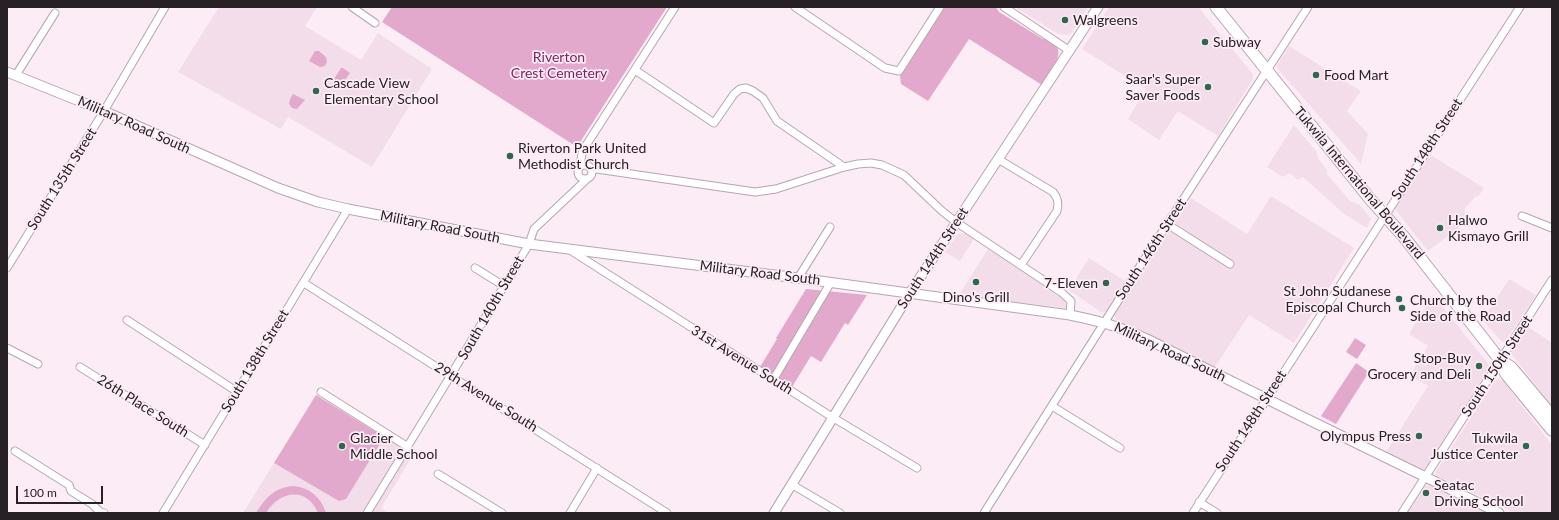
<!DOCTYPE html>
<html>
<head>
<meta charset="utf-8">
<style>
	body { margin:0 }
	#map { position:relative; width:1559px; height:520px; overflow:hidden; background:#fcecf5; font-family:Lato,sans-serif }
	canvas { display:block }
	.frame { position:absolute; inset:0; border:8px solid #272125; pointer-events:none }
	.scale { position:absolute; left:16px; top:486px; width:87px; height:18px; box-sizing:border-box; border:2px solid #272125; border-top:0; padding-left:5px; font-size:12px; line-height:14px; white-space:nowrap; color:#272125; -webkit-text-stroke:3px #fcecf5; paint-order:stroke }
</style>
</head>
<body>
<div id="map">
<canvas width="1559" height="520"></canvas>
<div class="frame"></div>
<div class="scale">100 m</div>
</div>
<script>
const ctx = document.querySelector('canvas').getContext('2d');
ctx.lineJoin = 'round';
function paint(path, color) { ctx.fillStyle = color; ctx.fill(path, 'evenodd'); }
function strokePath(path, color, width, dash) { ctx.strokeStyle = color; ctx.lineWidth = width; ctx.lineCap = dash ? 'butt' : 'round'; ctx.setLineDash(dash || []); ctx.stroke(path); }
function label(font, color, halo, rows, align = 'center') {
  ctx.font = font + ' Lato,sans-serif'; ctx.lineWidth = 3.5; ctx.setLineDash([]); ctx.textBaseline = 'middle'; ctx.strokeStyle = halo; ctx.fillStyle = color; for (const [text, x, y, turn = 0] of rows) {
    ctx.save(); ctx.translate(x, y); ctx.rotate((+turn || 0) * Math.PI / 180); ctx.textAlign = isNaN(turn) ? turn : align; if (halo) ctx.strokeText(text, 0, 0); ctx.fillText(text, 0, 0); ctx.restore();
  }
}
paint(new Path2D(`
	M219 7H317L305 26 361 60 378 33 432 69 372 167 288 117 281 129 178 72Z
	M1015 7H1088L1071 34 1065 35 1058 34Z
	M1109 7H1198L1253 74V79L1218 136 1178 111 1159 140 1128 119 1146 89 1082 49Z
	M1289 46 1361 91 1347 111 1368 134 1361 164 1277 68V65Z
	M1294 125 1317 152 1318 159 1327 170V174L1350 201 1360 205 1371 219 1367 228 1344 214 1303 177 1298 180 1290 173 1283 177 1267 167Z
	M1429 154 1484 188 1478 197 1476 196 1465 208 1464 224 1428 251 1395 209Z
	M1271 196 1354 248 1294 343 1249 315 1215 367 1115 319V314L1191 198 1247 234Z
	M959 233 966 234 974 239 960 261 945 252Z
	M988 249 1064 300 1067 306 1065 308 959 295Z
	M1089 258 1125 281 1108 309 1105 312H1101L1069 290Z
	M1509 279 1536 295 1506 341 1504 342 1501 341 1481 318 1487 313Z
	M1433 295 1490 366 1428 466 1422 470 1386 452 1428 386 1410 375 1428 346 1410 335V332Z
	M1527 326 1552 343V406L1512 355V349Z
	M1498 379 1503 381 1552 445V513H1515L1436 475 1435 473 1437 470 1495 381Z
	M316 395 413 455 381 508 388 513H243Z
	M1429 485 1487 513H1407L1425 486Z`), '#f4ddea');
paint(new Path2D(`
	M392 7H667L577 147 382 22Z
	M945 7H996L999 12 1043 39C1047 39 1050 41 1054 44 1067 53 1048 75 1042 85L969 39 928 101 901 84 900 75Z
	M315 51H319L326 57 327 62 325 66 320 67 309 61Z
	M341 68H343L350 73 342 84 335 81 334 79Z
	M293 94 305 100 297 109 292 108 289 104 290 99Z
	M806 289 867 295 848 325 845 323 821 362 811 356 792 387 760 367 777 339 776 338Z
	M1355 338 1366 345 1357 359 1346 352Z
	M1356 363 1369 372 1336 424 1321 416Z
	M316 395 384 437 346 499 339 501 274 463Z
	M294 486C310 488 321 497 326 513H318C307 486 279 491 266 513H256C266 497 275 487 294 486Z`), '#e3a9cc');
const minor = new Path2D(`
	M352 7 375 23
	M795 7 885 68 899 71 940 7
	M1004 7 1070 51
	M635 70 714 123 734 94 740 89 746 88 753 91 763 98 777 121 844 167
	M16 75 55 13
	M998 159 1053 192C1058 198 1059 203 1057 211L1021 265
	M578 172a7 7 0 1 1 14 0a7 7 0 1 1-14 0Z
	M580 166 582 153 585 147 675 7
	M590 168 755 192 776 189 844 167 858 164 871 163 882 165 904 175 942 211 956 222 1061 292 1071 301 1070 315
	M1522 216 1552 228
	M1167 224 1230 264
	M570 250 832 417 917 468
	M7 268 104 111 165 7
	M475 268 504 286
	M798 278 830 227
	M304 283 667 513
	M127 320 236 391
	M7 348 38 364
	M80 367 205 445
	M773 380 831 282
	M321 392 408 447
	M1052 406 1120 448
	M15 451 69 485 71 491 92 504 100 512 104 513
	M438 474 502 513
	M791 484 840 513
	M1199 502 1217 513
	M163 513 348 209
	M367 513 451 375 529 244 534 229 587 179
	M570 513 597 468
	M984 513 1142 263 1308 7
	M1193 513 1520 7
	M1402 513 1552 280`);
const tertiary = new Path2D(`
	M7 72 104 111 278 188 318 202 348 209 529 244 798 278 1070 315C1099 321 1122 327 1149 340L1301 416 1499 513
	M774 513 910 293 1098 7`);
const primary = new Path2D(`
	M1216 7 1370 199 1404 237 1500 360 1506 374 1552 430
	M1501 361 1511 367 1552 416`);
strokePath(minor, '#b5a6af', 9);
strokePath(tertiary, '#b5a6af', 11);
strokePath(primary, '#b5a6af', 13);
strokePath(minor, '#fff', 7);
strokePath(tertiary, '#fff', 9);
strokePath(primary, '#fff', 11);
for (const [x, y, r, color] of [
	[1065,20,4,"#2f664d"],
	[1205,42,4,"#2f664d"],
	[1316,75,4,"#2f664d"],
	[1208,87,4,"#2f664d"],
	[316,91,4,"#2f664d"],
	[510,156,4,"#2f664d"],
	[1440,228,4,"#2f664d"],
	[976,282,4,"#2f664d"],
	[1106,283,4,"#2f664d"],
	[1399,299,4,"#2f664d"],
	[1402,308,4,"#2f664d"],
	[1479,366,4,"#2f664d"],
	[1419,436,4,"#2f664d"],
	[342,446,4,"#2f664d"],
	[1526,446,4,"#2f664d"],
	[1426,493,4,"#2f664d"]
]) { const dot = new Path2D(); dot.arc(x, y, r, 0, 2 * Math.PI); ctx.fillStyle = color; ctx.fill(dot); strokePath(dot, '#fcecf5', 1.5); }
label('14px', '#272125', '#fcecf5', [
	["Walgreens",1073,20],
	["Subway",1213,42],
	["Food Mart",1324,75],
	["Saar's Super",1200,79,"right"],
	["Saver Foods",1200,95,"right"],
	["Cascade View",324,83],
	["Elementary School",324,99],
	["Riverton Park United",518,148],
	["Methodist Church",518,164],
	["Halwo",1448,220],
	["Kismayo Grill",1448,236],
	["7-Eleven",1098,283,"right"],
	["St John Sudanese",1391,291,"right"],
	["Episcopal Church",1391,307,"right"],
	["Dino's Grill",976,297,"center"],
	["Church by the",1410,300],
	["Side of the Road",1410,316],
	["Stop-Buy",1471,358,"right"],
	["Grocery and Deli",1471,374,"right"],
	["Olympus Press",1411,436,"right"],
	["Glacier",350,438],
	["Middle School",350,454],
	["Tukwila",1518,438,"right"],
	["Justice Center",1518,454,"right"],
	["Seatac",1434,485],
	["Driving School",1434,501]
], 'left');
label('14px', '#7e2262', '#fcecf5', [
	["Riverton",559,57],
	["Crest Cemetery",559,73]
]);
label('14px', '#272125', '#fcecf5', [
	["Military Road South",134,125,24],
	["South 148th Street",1427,149,-57],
	["South 135th Street",62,179,-58],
	["Tukwila International Boulevard",1359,183,50],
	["Military Road South",440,227,11],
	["South 146th Street",1151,249,-57],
	["South 144th Street",933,258,-57],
	["Military Road South",760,273,7],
	["South 140th Street",491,308,-60],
	["Military Road South",1170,352,25],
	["31st Avenue South",742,360,32],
	["South 138th Street",255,361,-59],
	["South 150th Street",1497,366,-57],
	["29th Avenue South",486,397,32],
	["26th Place South",143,406,32],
	["South 148th Street",1251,421,-57]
]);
</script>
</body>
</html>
